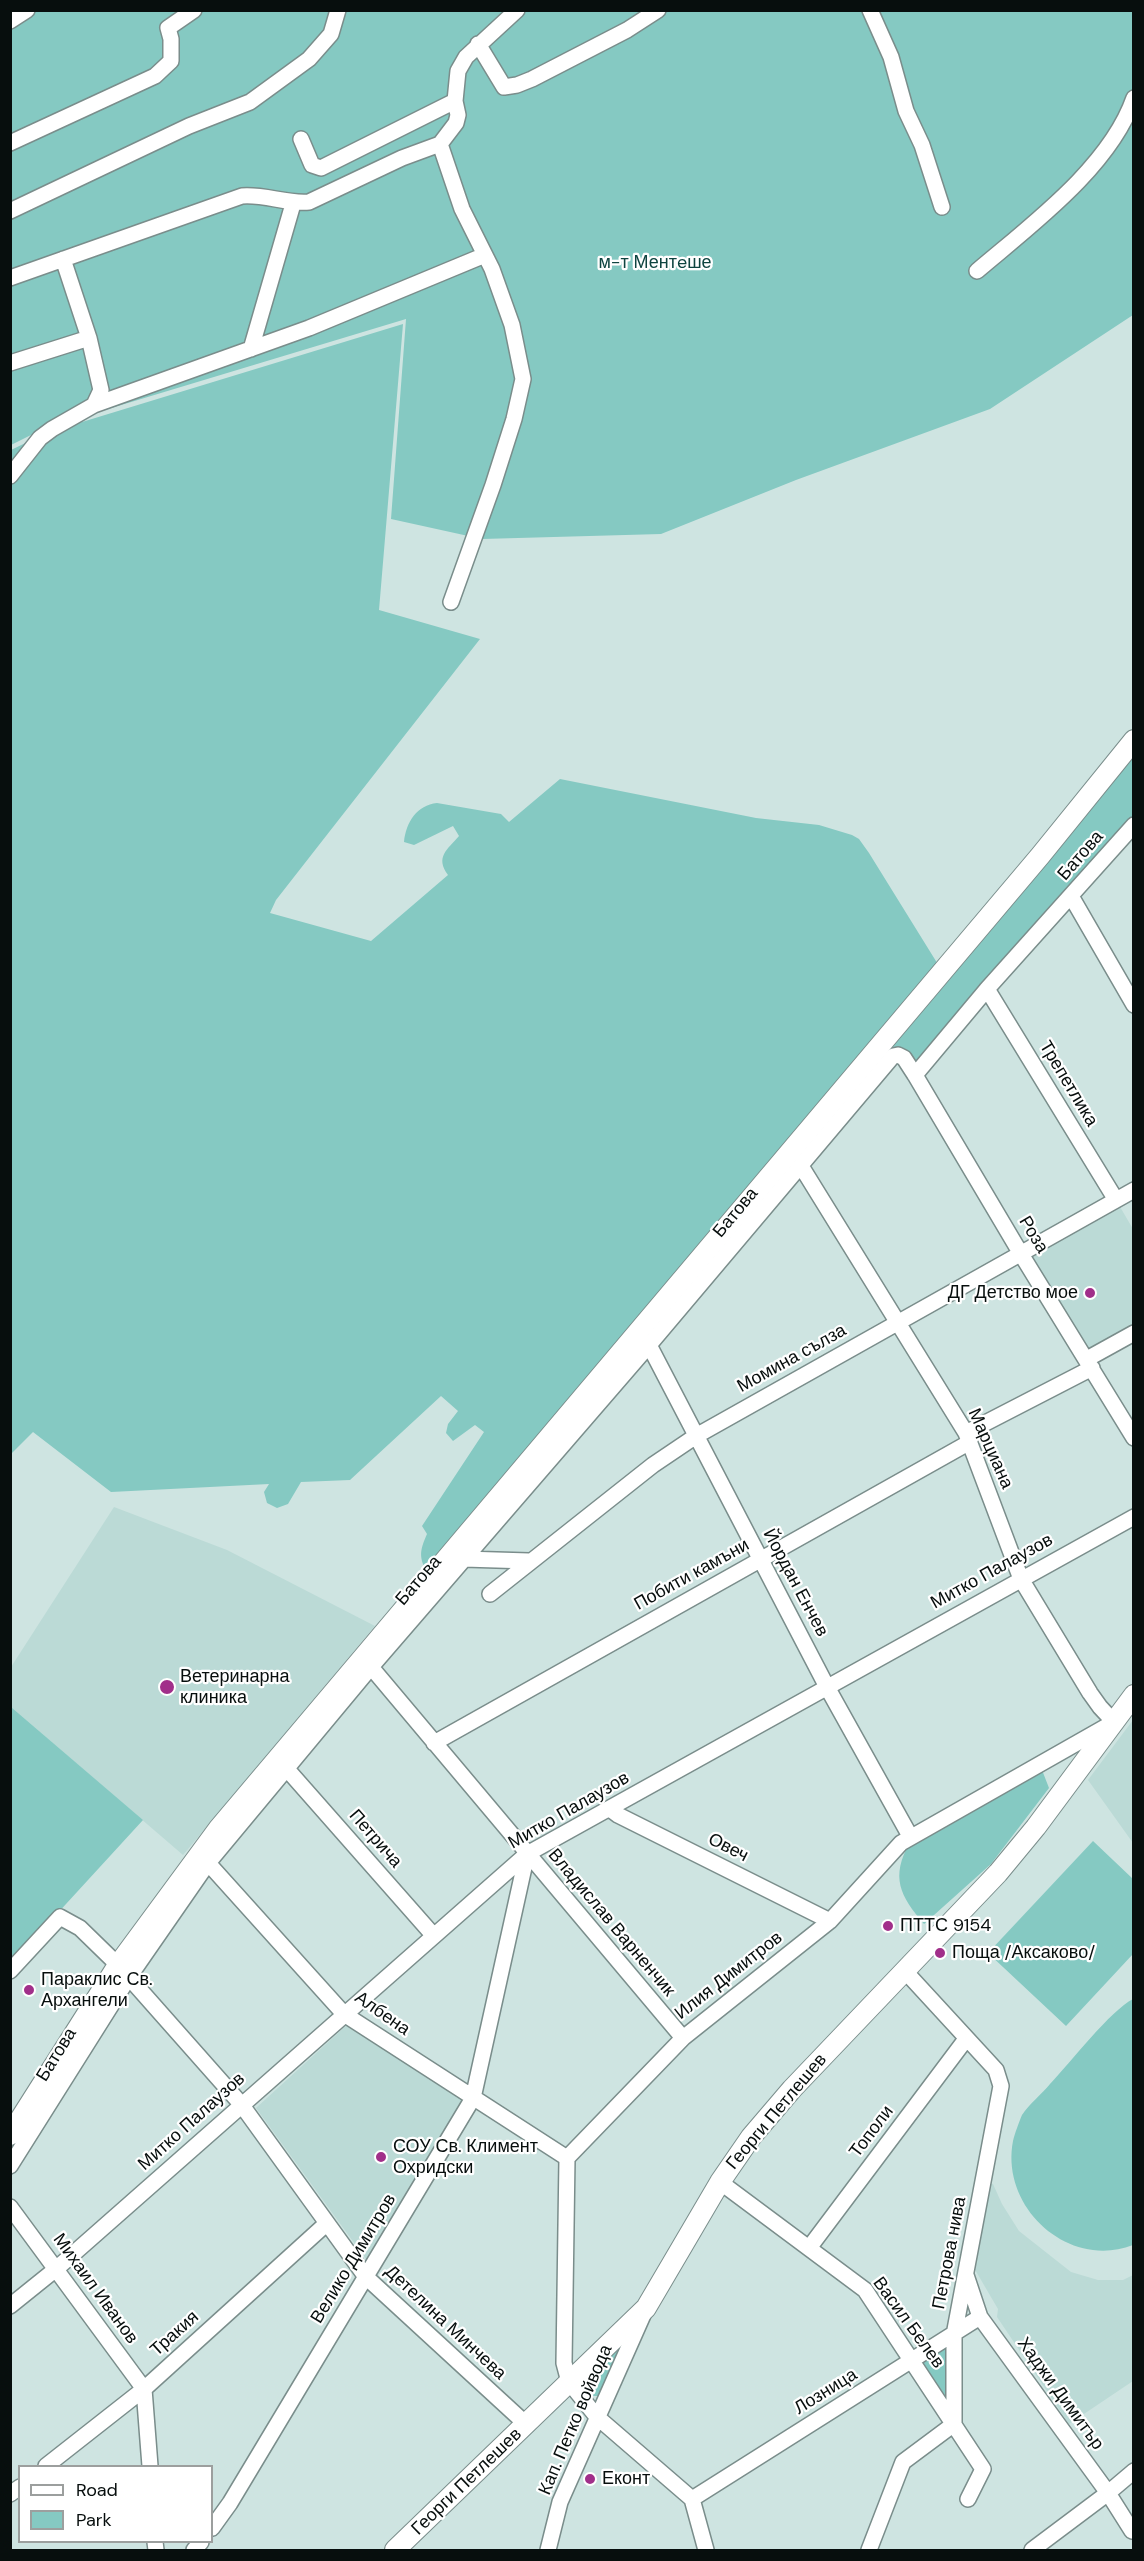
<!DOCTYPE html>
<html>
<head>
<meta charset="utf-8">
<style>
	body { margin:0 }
	#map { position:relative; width:1144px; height:2561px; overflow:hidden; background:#cee4e1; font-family:"DM Sans",sans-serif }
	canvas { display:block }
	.frame { position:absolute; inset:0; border:12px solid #070e0d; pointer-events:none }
	.legend { position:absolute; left:18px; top:2465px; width:195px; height:78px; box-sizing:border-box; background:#fff; border:2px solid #9c9f9e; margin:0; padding:8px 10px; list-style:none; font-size:18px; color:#070e0d }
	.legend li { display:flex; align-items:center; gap:12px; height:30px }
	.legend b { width:30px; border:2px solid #9c9f9e }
</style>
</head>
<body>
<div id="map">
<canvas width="1144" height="2561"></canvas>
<div class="frame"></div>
<ul class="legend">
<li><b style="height:8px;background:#fff"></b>Road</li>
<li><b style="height:16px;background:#85c9c2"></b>Park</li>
</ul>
</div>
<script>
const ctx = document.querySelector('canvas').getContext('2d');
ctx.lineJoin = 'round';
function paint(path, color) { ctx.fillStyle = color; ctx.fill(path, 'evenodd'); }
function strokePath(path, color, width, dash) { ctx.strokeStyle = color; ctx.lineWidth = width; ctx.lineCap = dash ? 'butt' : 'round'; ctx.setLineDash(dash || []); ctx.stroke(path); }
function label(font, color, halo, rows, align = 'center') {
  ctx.font = font + ' "DM Sans",sans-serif'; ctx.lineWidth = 4.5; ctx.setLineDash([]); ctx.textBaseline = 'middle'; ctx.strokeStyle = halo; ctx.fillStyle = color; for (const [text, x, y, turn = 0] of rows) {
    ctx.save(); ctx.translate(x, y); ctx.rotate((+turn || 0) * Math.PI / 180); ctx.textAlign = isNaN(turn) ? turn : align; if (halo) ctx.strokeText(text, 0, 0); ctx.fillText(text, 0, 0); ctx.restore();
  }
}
paint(new Path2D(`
	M1116 1200 1133 1229V1333L1087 1359 1021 1254Z
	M114 1507 227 1550 375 1626 183 1855 11 1707V1667Z
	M1133 1720V1843L1088 1780Z
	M348 2024 465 2100 368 2262 256 2108Z
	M989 2183 993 2184 1002 2204 1019 2231 1071 2272 1098 2280H1123L1133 2275V2381L1069 2424 997 2317 998 2309 974 2268Z`), '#bbdad6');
paint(new Path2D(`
	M11 11H1133V315L990 409 796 480 661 534 482 539 391 519 406 319 45 428 11 445Z
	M403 324 379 610 480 639 276 900 270 913 371 941 448 875C435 857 447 850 459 836L453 826 414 845 404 842C406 822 417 805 437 803L501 814 509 822 560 779 756 818 819 825 852 835 859 839 869 853 939 966 426 1570C418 1556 421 1548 427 1534L422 1526 484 1432 475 1425 453 1441 446 1433 448 1424 458 1411 441 1396 350 1480 301 1482 288 1504 277 1508 267 1503 264 1492 269 1484 111 1492 33 1432 11 1454V450L46 433Z
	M1133 754V825L987 989 915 1075 904 1058 898 1055 893 1056 649 1345 371 1667 208 1863 129 1977 11 2166V2150L127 1966 211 1843 1032 874 1055 849Z
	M11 1707 143 1820 11 1964Z
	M1042 1770 1049 1788 991 1864 924 1924C900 1896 890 1877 910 1842Z
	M1093 1841 1133 1879V1954L1066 2026 988 1953Z
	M1133 1999V2245C1069 2270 1000 2208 1013 2141 1015 2133 1019 2122 1022 2115 1029 2104 1042 2094 1050 2084 1070 2063 1111 2010 1133 1999Z
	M954 2335V2424L912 2361Z
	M616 2348 618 2354 598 2396H591L584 2381Z`), '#85c9c2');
const minor = new Path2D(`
	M870 10 891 57 906 111 922 145 942 207
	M10 21 27 10
	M478 44 504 87 517 85 532 79 627 30 658 10
	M301 139 312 165 321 168 455 101
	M10 143 155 76 171 61V39L168 28 194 10
	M440 144 462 209 492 269 512 325 523 379 514 419 493 485 451 602
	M10 211 189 126 250 102 309 59 331 34 338 10
	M63 259 89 338 101 390 94 405
	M977 271C1031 225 1110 167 1134 98
	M10 278 242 196C265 194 286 204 309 202L402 158 440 144 456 123 458 115 455 101 458 71 466 57 517 10
	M251 349 293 204
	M10 363 89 338
	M10 476 40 438 52 429 94 405 309 328 485 255
	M1071 896 1134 1005
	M987 989 1116 1200
	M915 1075 987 989 1134 825
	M649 1345 827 1687 910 1836
	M1087 1359 1134 1333
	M966 1433 1092 1368
	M464 1559 529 1561
	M490 1594 653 1465 696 1436 1134 1190
	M371 1667 683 2038
	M434 1743 970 1442
	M286 1768 434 1936
	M610 1809 618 1815 830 1921
	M208 1863 344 2014 567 2158
	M10 1971 60 1917 80 1928 118 1965 241 2104 366 2277 527 2425
	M10 2166 129 1977 208 1863 371 1667 649 1345 893 1056 898 1055 904 1058 915 1075 1021 1254 1134 1438
	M720 2182 865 2290 983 2469 968 2499
	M10 2207 144 2389 150 2466
	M809 2248 966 2039
	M966 2275 980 2317 1108 2493 1132 2531
	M10 2306 56 2269 527 1854 1134 1517
	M46 2466 144 2389 326 2224
	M10 2494 20 2487
	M692 2499 980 2317
	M212 2528 230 2503 473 2098 527 1854
	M155 2542 156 2550
	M194 2550 201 2542
	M548 2550 560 2502 643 2315
	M706 2550 692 2499 597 2417 569 2382 564 2363 567 2158 683 2038 830 1921 901 1843 1114 1722 1100 1707 1090 1693 1021 1579 966 1433 801 1166
	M869 2550 903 2462 954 2424V2335L1001 2086 996 2070 904 1970
	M1032 2550 1108 2493 1134 2471`);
const major = new Path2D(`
	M10 2135 118 1965 219 1828 1040 856 1134 740
	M395 2550 646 2308 720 2182 751 2137 792 2089 998 1873 1036 1827 1134 1695`);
strokePath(minor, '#7a8d8b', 18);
strokePath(major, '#7a8d8b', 22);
strokePath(minor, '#fff', 15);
strokePath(major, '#fff', 20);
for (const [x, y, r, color] of [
	[1090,1293,6,"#a12f8a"],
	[167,1687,8,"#a12f8a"],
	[888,1926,6,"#a12f8a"],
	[940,1953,6,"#a12f8a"],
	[29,1990,6,"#a12f8a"],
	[381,2157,6,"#a12f8a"],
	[590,2479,6,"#a12f8a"]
]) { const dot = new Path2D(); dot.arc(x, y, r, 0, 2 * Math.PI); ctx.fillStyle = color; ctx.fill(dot); strokePath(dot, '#fff', 2); }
label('18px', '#0e4440', '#fff', [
	["м-т Ментeше",655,263]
]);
label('18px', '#070e0d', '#fff', [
	["Батова",1081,856,-49],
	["Трепетлика",1068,1084,59],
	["Батова",736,1213,-50],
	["Роза",1033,1235,59],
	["Момина сълза",792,1359,-29],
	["Марциана",990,1449,66],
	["Митко Палаузов",992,1572,-29],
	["Побити камъни",692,1575,-29],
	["Батова",419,1581,-49],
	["Йордан Енчев",795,1583,62],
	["Митко Палаузов",569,1811,-30],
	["Петрича",375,1839,49],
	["Овеч",728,1848,27],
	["Владислав Варненчик",611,1923,50],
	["Илия Димитров",729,1976,-38],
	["Албена",382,2014,35],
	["Батова",57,2055,-58],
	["Георги Петлешев",777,2112,-50],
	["Митко Палаузов",192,2122,-42],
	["Тополи",872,2132,-53],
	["Петрова нива",950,2253,-79],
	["Велико Димитров",354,2259,-59],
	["Михаил Иванов",95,2289,54],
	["Детелина Минчева",445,2323,43],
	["Васил Белев",908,2323,54],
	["Тракия",175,2334,-42],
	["Лозница",826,2392,-32],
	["Хаджи Димитър",1060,2394,54],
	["Кап. Петко войвода",576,2420,-67],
	["Георги Петлешев",467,2482,-44]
]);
label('18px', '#070e0d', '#fff', [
	["ДГ Детство мое",1078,1293,"right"],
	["Ветеринарна",180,1677],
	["клиника",180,1698],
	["ПТТС 9154",900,1926],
	["Поща /Аксаково/",952,1953],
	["Параклис Св.",41,1980],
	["Архангели",41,2001],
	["СОУ Св. Климент",393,2147],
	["Охридски",393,2168],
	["Еконт",602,2479]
], 'left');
</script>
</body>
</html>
